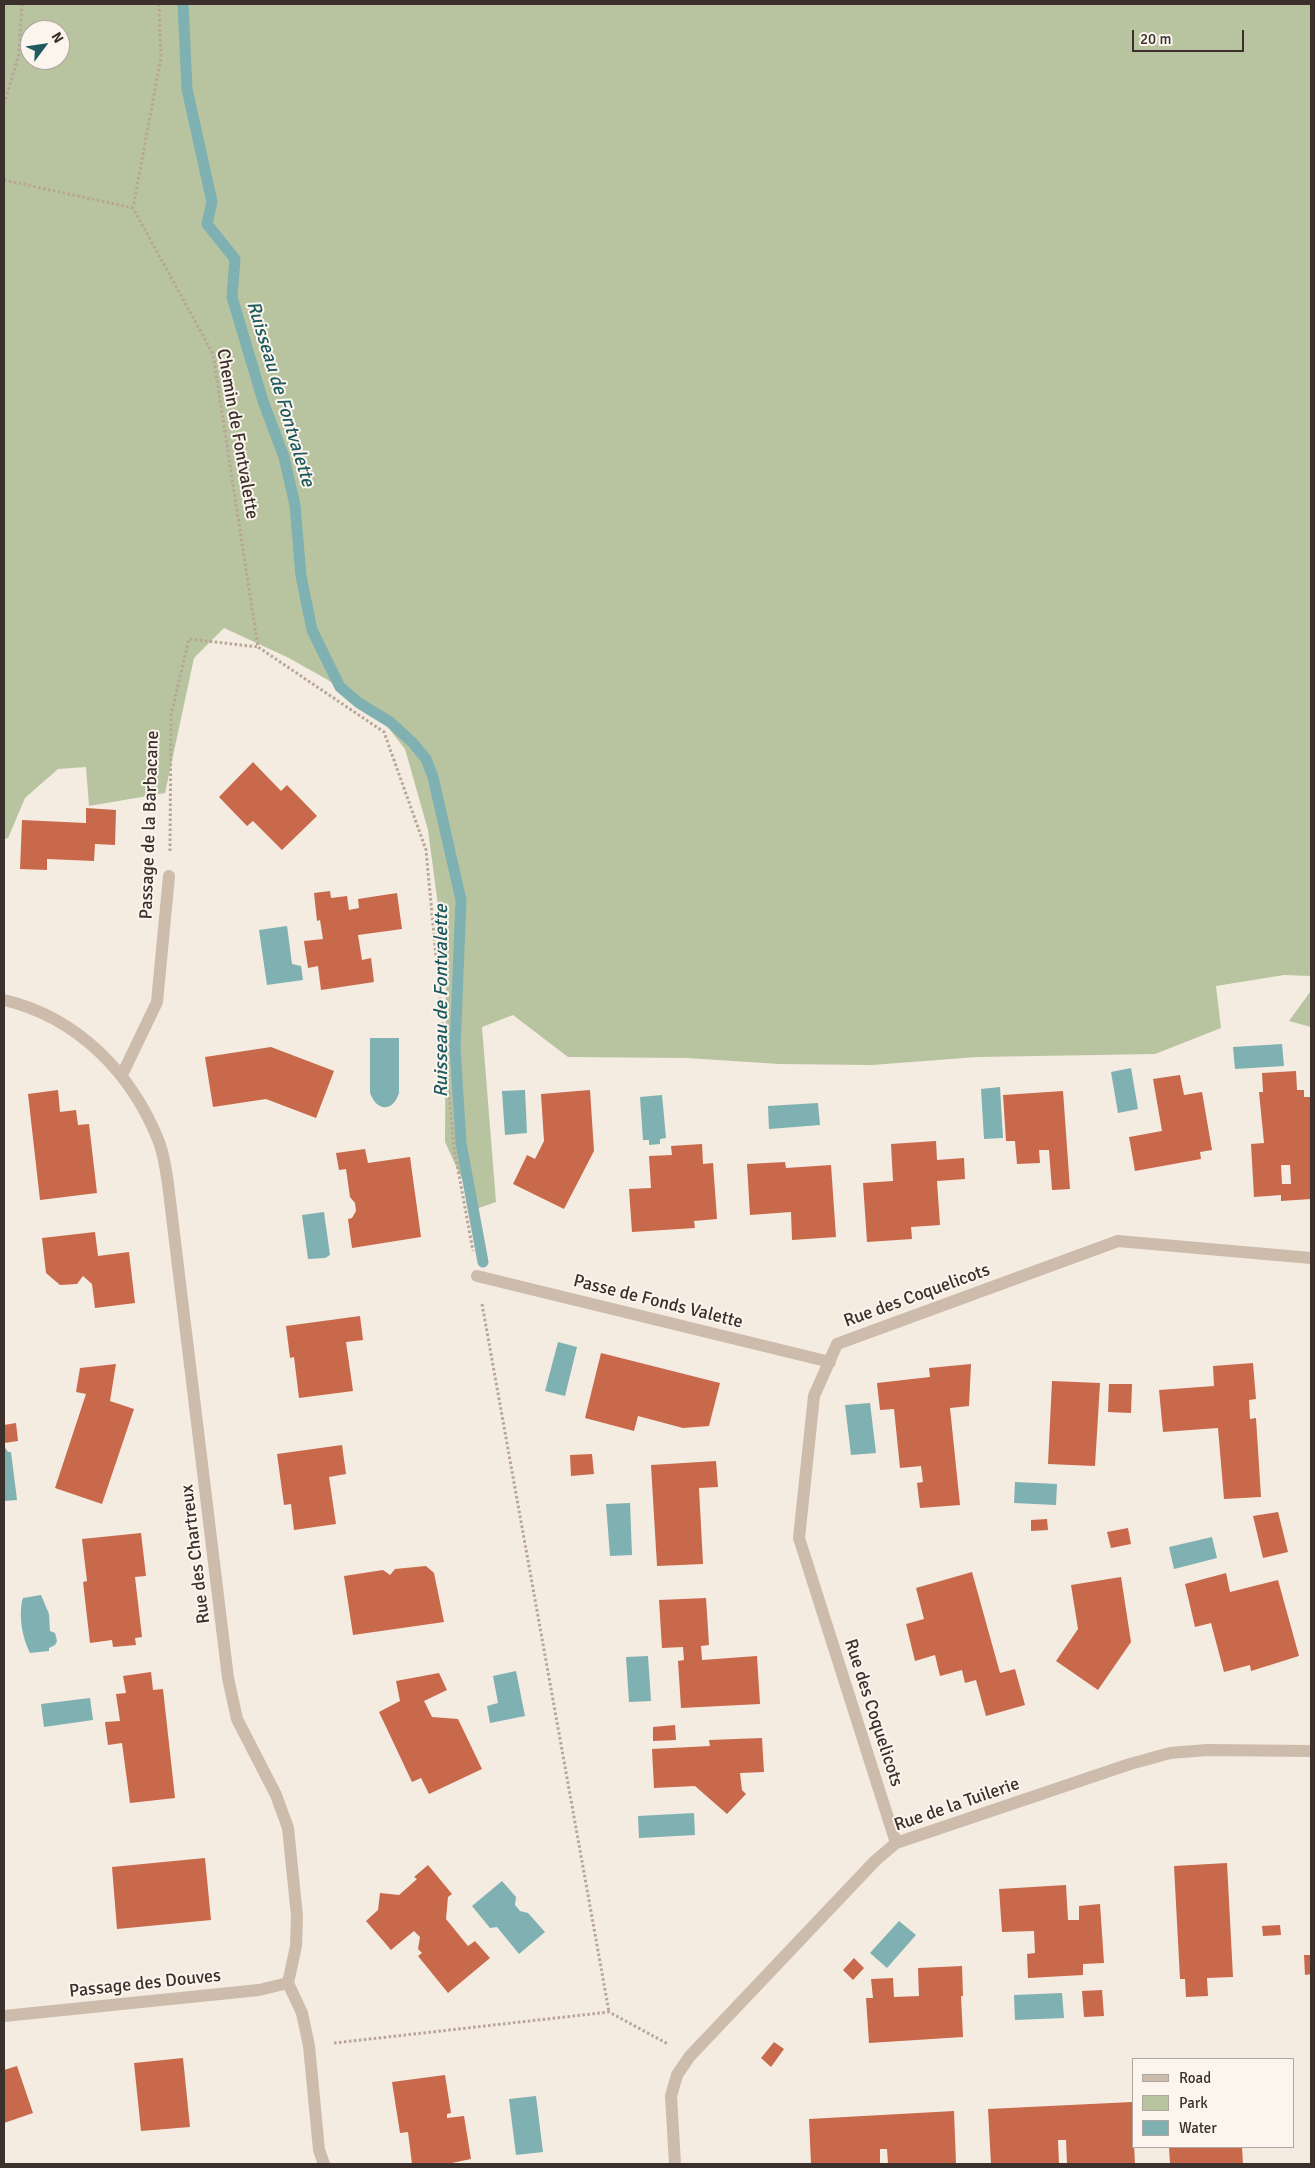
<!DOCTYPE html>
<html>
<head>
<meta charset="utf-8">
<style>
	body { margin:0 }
	#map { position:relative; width:1315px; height:2168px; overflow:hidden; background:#f4ebe1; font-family:Signika,sans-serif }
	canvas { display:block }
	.frame { position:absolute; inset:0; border:5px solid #3b302b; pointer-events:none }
	.legend { position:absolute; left:1132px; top:2058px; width:162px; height:90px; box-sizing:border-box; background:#fbf5ee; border:1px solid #aea6a0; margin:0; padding:6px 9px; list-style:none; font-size:15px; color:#3b302b }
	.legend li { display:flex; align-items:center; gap:10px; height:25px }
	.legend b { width:25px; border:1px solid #aea6a0 }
	.north { position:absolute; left:20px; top:20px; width:50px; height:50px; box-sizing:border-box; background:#fbf5ee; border:1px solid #aea6a0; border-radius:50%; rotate:59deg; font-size:14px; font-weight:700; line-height:20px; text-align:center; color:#3b302b }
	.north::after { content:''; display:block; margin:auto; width:18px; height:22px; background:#1f5a5e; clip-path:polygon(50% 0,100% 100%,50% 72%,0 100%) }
	.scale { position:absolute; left:1132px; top:30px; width:112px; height:22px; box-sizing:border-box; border:2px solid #3b302b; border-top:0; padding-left:6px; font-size:15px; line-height:18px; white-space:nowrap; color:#3b302b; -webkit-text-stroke:4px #fbf5ee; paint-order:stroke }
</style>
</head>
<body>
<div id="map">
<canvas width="1315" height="2168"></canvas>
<div class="frame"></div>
<ul class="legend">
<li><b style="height:6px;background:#cdbbac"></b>Road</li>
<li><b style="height:14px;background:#b8c4a0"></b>Park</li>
<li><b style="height:14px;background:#7fb0b2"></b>Water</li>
</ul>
<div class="north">N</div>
<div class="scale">20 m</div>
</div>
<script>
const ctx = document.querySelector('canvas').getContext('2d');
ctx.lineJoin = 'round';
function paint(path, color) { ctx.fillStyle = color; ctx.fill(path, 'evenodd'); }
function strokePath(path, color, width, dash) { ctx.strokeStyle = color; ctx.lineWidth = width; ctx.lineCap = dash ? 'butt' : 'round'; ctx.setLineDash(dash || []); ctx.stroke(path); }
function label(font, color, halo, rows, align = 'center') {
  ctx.font = font + ' Signika,sans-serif'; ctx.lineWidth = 4; ctx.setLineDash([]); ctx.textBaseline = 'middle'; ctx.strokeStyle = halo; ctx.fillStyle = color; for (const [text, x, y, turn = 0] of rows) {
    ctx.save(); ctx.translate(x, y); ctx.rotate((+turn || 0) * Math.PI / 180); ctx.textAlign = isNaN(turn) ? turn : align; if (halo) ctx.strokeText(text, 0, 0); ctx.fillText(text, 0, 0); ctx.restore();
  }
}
paint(new Path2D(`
	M4 4H1311V976L1284 975 1216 986 1221 1028 1155 1054 977 1057 872 1065 779 1064 687 1058 568 1057 513 1015 482 1027 496 1202 476 1209 445 1142 446 966 428 830 405 749 387 726 328 680 287 657 224 628 194 658 165 793 89 806 86 767 58 769 25 798 8 838 4 839ZM30 30H60V60H30Z
	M1310 992 1311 993V1027L1289 1021Z`), '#b8c4a0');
paint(new Path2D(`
	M287 926 292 964 301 966 303 980 267 985 259 930Z
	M370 1038H399V1093C393 1112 377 1112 370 1093Z
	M1282 1044 1284 1066 1235 1069 1233 1047Z
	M1131 1068 1138 1109 1118 1113 1111 1072Z
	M1000 1087 1003 1138 984 1139 981 1089Z
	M525 1090 527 1133 505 1135 502 1091Z
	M662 1095 666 1138 660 1139V1144L649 1145V1140H643L640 1097Z
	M818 1103 820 1125 769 1129 768 1106Z
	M324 1212 330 1255 325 1258 308 1259 302 1215Z
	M558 1342 577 1347 565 1396 545 1391Z
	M870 1403 876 1453 851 1455 845 1405Z
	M4 1446 8 1452H11L17 1500 4 1501Z
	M1015 1482 1057 1484 1056 1505 1014 1503Z
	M630 1503 632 1555 610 1556 606 1504Z
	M1212 1537 1217 1558 1174 1569 1169 1547Z
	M41 1595 49 1614 50 1631 55 1633 57 1641 55 1645 49 1648V1651L30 1653C22 1637 19 1618 22 1601L23 1598Z
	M648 1656 651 1701 629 1702 626 1657Z
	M516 1671 525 1716 490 1723 487 1706 498 1703 493 1676Z
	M90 1698 93 1720 44 1727 41 1704Z
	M694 1813 695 1835 639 1838 638 1816Z
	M502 1881 516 1897 515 1905 520 1911 528 1913 545 1932 519 1954 497 1927 490 1928 472 1906Z
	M899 1921 916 1935 887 1968 870 1953Z
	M1062 1993 1064 2018 1015 2020 1014 1995Z
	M536 2096 543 2152 516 2155 509 2099Z`), '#7fb0b2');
strokePath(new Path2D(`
	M183 4 187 89 212 202 207 224 235 259 232 297 263 401 284 457 295 505 301 576 312 630 340 687 359 703 390 722 413 743 426 759 433 777 461 900 455 1048 461 1143 483 1262`), '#7fb0b2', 11);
paint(new Path2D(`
	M253 762 281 791 287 785 317 816 282 850 253 821 247 826 219 797Z
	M86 808 116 810 115 845 95 844 94 861 47 859V870L20 869 22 820 86 823Z
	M330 891 331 898 347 896 349 910 359 908 358 899 397 893 402 929 358 935 362 960 371 958 374 982 321 990 318 966 308 968 304 941 323 939 320 920 317 921 314 893Z
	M271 1047 334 1071 316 1118 266 1099 213 1107 205 1057Z
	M1296 1071 1297 1090H1304V1097H1311V1199L1281 1201V1195L1254 1197 1251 1144 1264 1143 1259 1092H1263L1262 1073ZM1281 1165H1290L1291 1184H1282Z
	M1180 1075 1184 1095 1202 1092 1212 1150 1200 1152 1201 1159 1135 1171 1129 1137 1162 1131 1153 1079Z
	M58 1090 60 1112 76 1110 78 1125 89 1124 97 1193 40 1200 28 1094Z
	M590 1090 594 1151 564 1209 513 1184 527 1155 535 1159 544 1141 541 1094Z
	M1063 1091 1070 1189 1052 1190 1049 1150H1039L1040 1163 1017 1164 1015 1141H1006L1003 1095Z
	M936 1141 937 1160 964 1158 965 1179 937 1181 940 1225 911 1227 912 1239 867 1242 863 1183 893 1181 891 1144Z
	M702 1144 703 1164 713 1163 717 1219 694 1221 695 1228 632 1232 629 1189 651 1188 649 1156 672 1155 671 1146Z
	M365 1149 368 1163 410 1157 421 1237 352 1248 348 1219 352 1218 356 1211 355 1203 350 1197 346 1169 339 1170 336 1153Z
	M785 1162 786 1168 831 1165 836 1237 792 1240 791 1212 750 1215 747 1164Z
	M95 1232 98 1256 129 1252 135 1303 95 1308 92 1284 83 1276 77 1284 60 1285 46 1273 42 1238Z
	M360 1316 363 1340 346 1342 353 1391 299 1398 294 1357 290 1358 286 1326Z
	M601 1353 720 1383 709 1426 683 1428 638 1416 634 1431 585 1418Z
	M1253 1363 1256 1399 1249 1400 1250 1419 1256 1418 1261 1497 1224 1499 1218 1428 1163 1432 1159 1390 1214 1386 1213 1366Z
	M116 1364 110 1401 134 1409 102 1504 55 1488 86 1394 76 1392 80 1368Z
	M971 1364 969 1406 950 1408 960 1505 920 1508 917 1483 923 1482 921 1466 900 1468 894 1409 880 1410 877 1383 930 1377 929 1368Z
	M1052 1381 1100 1383 1095 1466 1048 1464Z
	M1109 1384H1132L1131 1413 1108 1412Z
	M16 1423 18 1441 4 1443V1425Z
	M342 1445 346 1474 329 1477 336 1524 294 1530 291 1504 284 1505 277 1454Z
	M592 1454 594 1474 571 1476 570 1455Z
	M716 1461 718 1487 699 1488 703 1564 657 1566 651 1465Z
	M1278 1512 1288 1552 1263 1558 1253 1516Z
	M1047 1519 1048 1530 1031 1531V1520Z
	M1128 1528 1131 1544 1111 1548 1107 1532Z
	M141 1533 146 1576 135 1577 142 1637 135 1638 136 1645 113 1647 112 1640 90 1643 83 1582 87 1581 82 1539Z
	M426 1566 434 1573 444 1622 353 1635 344 1576 383 1570 390 1575 395 1569Z
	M972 1572 1000 1673 1015 1669 1025 1705 986 1716 976 1680 965 1683 962 1670 940 1676 935 1655 915 1661 906 1624 924 1619 916 1588Z
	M1226 1573 1230 1592 1278 1580 1299 1656 1251 1671 1250 1665 1224 1672 1211 1623 1195 1627 1185 1584Z
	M1121 1577 1131 1642 1098 1690 1056 1661 1078 1629 1071 1585Z
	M706 1598 709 1645 701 1646 702 1660 757 1656 760 1704 681 1708 678 1661 684 1660 683 1647 662 1648 659 1600Z
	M151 1672 153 1690 163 1689 175 1798 130 1803 122 1743 108 1745 105 1722 120 1721 116 1694 126 1693 123 1676Z
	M439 1673 447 1690 424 1701 432 1717 458 1719 482 1769 429 1794 421 1778 412 1782 379 1712 400 1701 396 1681Z
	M675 1725 676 1740 653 1741V1727Z
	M762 1738 764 1772 740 1773 742 1790 746 1794 727 1814 695 1786 654 1788 652 1749 710 1746 709 1740Z
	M205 1858 211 1920 117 1929 112 1867Z
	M1227 1863 1233 1977 1207 1978 1208 1996 1186 1997 1185 1979H1180L1174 1866Z
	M428 1865 452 1894 448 1897 446 1919 468 1946 475 1941 490 1958 448 1993 418 1956 422 1953 418 1949 420 1937 414 1931 391 1950 366 1921 378 1910 380 1893 399 1895 417 1879 414 1877Z
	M1066 1885 1068 1920H1079V1906L1100 1904 1104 1963 1083 1964V1975L1028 1978 1027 1954 1035 1953 1034 1931 1002 1932 999 1889Z
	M1280 1925 1281 1935 1263 1936 1262 1926Z
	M1304 1955H1311V1974L1305 1975Z
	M854 1958 864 1968 853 1980 843 1970Z
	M962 1966 963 1996H961L963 2037 869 2043 866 1998H873L871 1979 893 1978 894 1997 919 1996 918 1968Z
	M1102 1990 1104 2016 1084 2017 1082 1991Z
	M774 2042 784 2049 771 2067 761 2058Z
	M183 2058 190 2127 141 2131 134 2063Z
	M17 2066 33 2113 4 2123V2070Z
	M445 2075 451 2113 447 2114V2118L464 2116 471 2159 447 2164H412L408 2132 400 2133 392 2082Z
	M1132 2102 1135 2164H1067L1066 2140H1058L1059 2164H991L988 2109Z
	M954 2111 956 2164H888L887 2149H880V2164H811L809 2119Z
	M1169 2147H1242L1243 2164H1170Z`), '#c8694b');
strokePath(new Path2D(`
	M159 4 161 57 133 208 213 354 258 647 384 732 426 850 454 1148 473 1251
	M4 104 19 54 22 4
	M4 180 133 208
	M170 851 171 715 189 639 258 647
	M482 1304 609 2012
	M334 2043 609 2012 668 2044`), '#b9a596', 3, [2.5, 2.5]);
strokePath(new Path2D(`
	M4 1000C77 1017 132 1073 159 1142 164 1155 166 1170 168 1184L228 1678 237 1719 276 1795 288 1828 297 1916 296 1946 288 1983 302 2013 309 2046 319 2150 324 2164
	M122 1075 157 1002 169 876
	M477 1276 830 1362
	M896 1843 799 1538 814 1396 837 1344 1118 1241 1311 1258
	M4 2016 259 1990 288 1983
	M675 2164 671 2096 677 2075 690 2056 875 1861 896 1843 1130 1764 1170 1753 1207 1750 1311 1751`), '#cdbbac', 12);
label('18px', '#3b302b', '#fbf5ee', [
	["Chemin de Fontvalette",237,434,80],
	["Passage de la Barbacane",150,825,-88],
	["Rue des Coquelicots",917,1296,-20],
	["Passe de Fonds Valette",658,1302,14],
	["Rue des Chartreux",196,1554,-97],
	["Rue des Coquelicots",873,1713,72],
	["Rue de la Tuilerie",957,1805,-19],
	["Passage des Douves",145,1984,-6]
]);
label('italic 19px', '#1f5a5e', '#fbf5ee', [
	["Ruisseau de Fontvalette",280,394,73],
	["Ruisseau de Fontvalette",442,1001,-90]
]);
</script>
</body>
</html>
